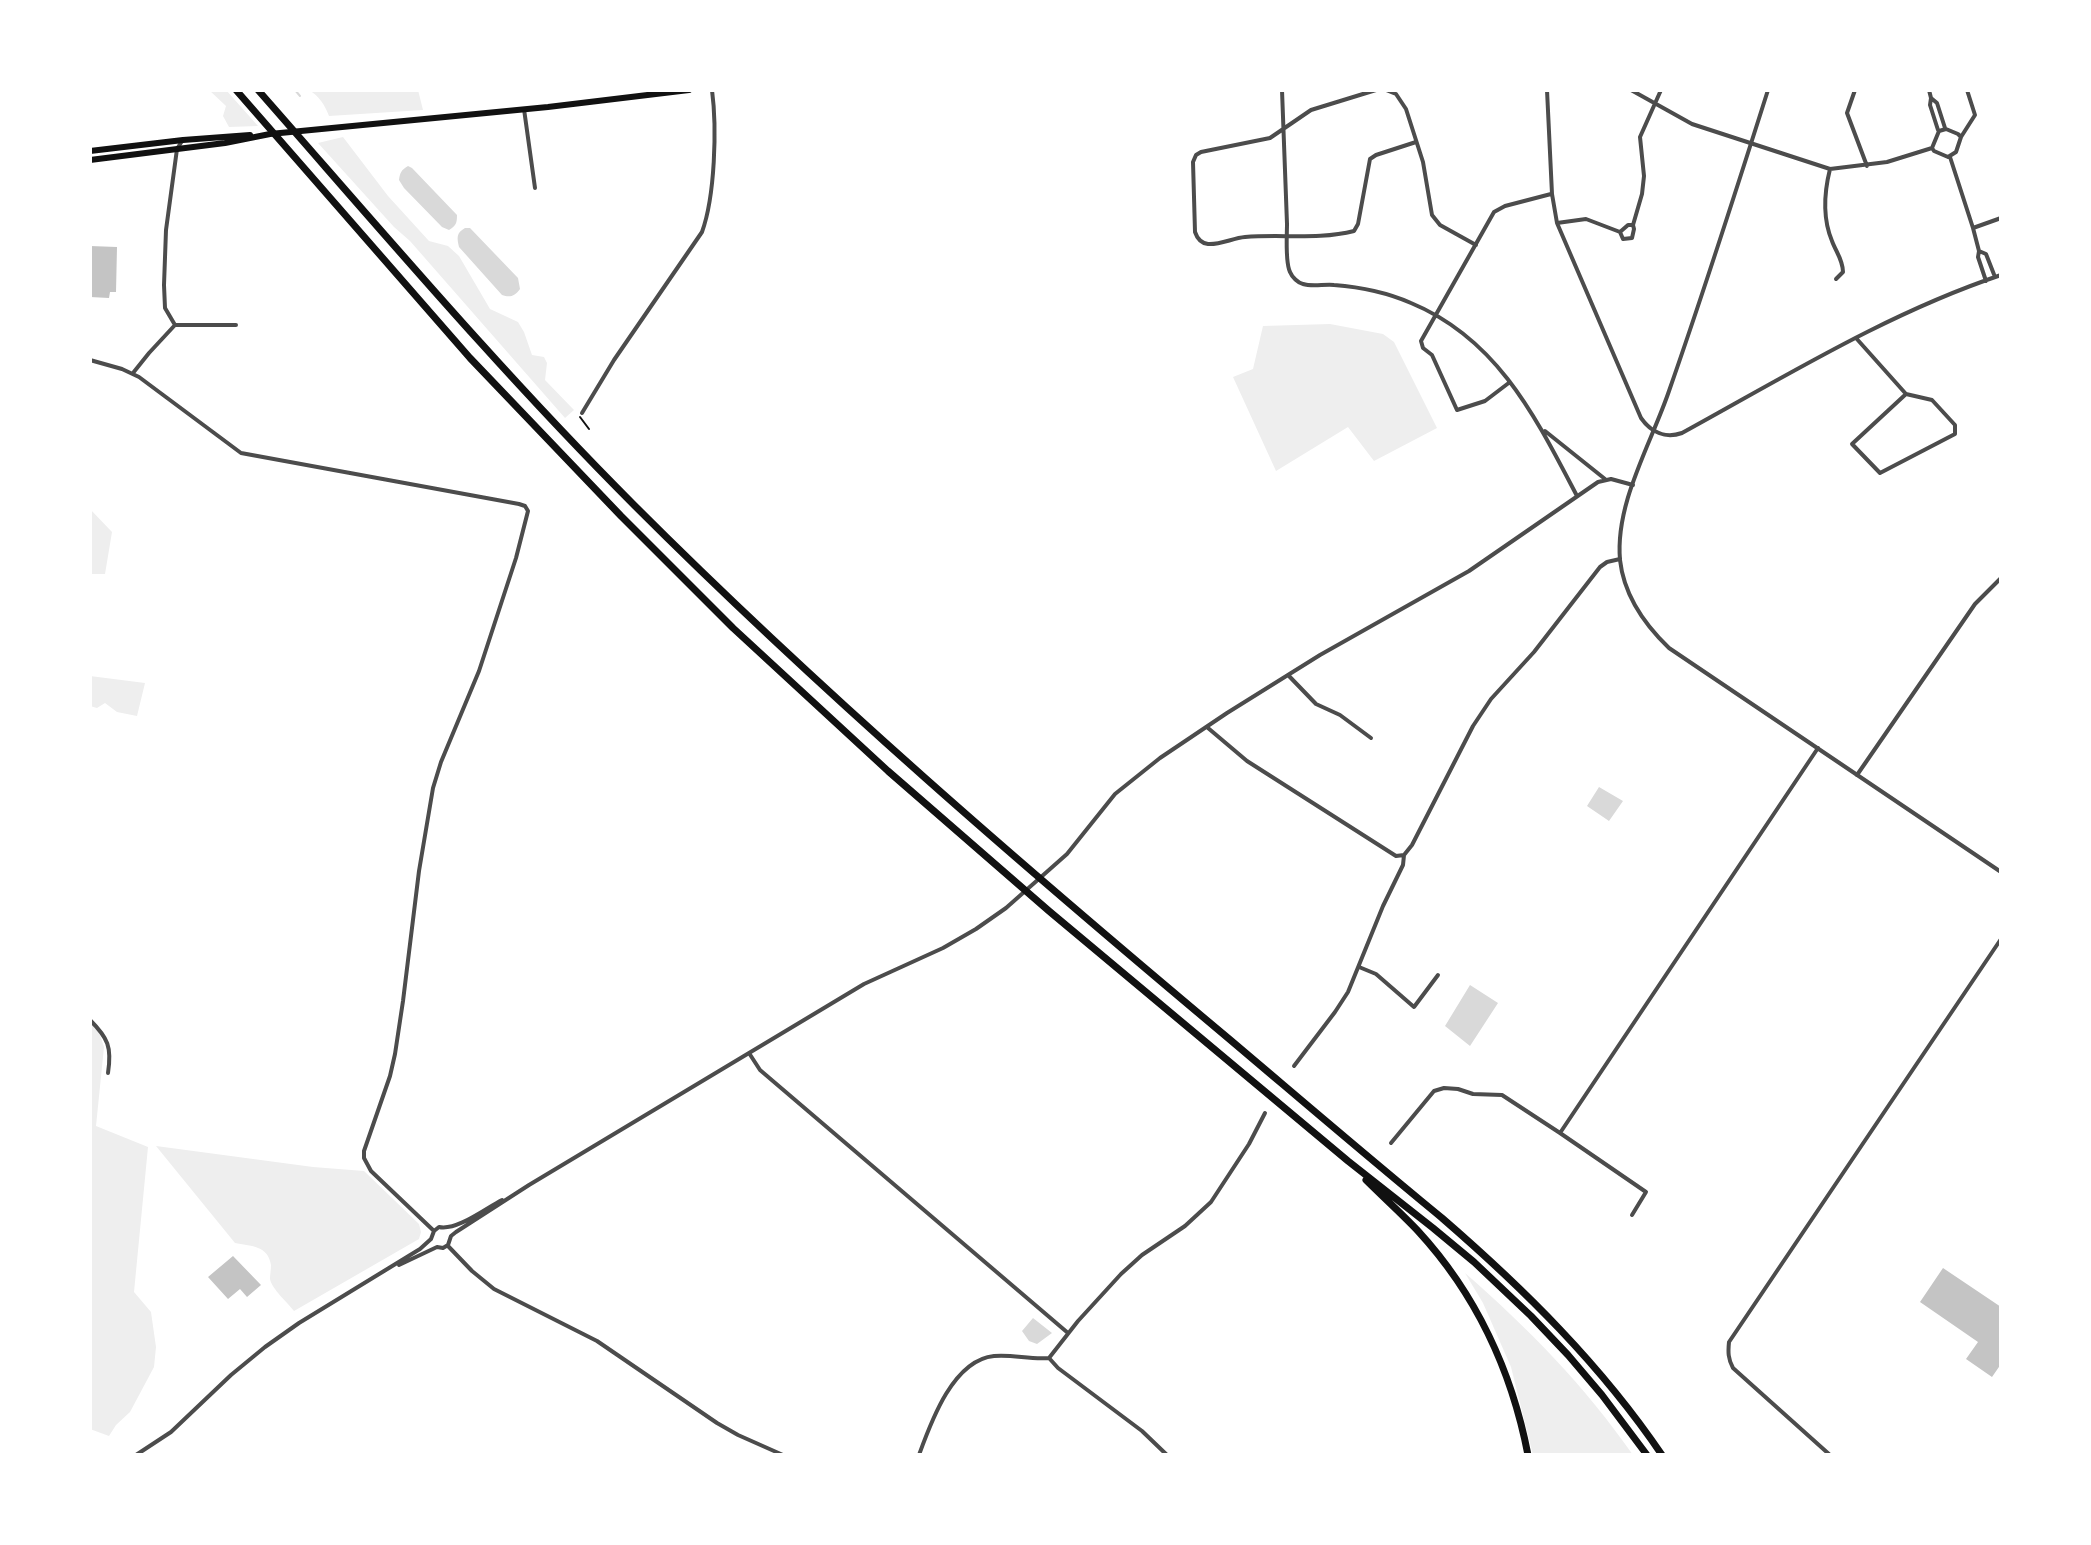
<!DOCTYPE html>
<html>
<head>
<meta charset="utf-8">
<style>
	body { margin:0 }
	#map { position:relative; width:2091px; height:1545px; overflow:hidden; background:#fff; font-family:"Open Sans",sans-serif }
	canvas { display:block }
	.frame { position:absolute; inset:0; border:92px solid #fff; pointer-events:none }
</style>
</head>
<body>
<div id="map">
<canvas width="2091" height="1545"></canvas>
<div class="frame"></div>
</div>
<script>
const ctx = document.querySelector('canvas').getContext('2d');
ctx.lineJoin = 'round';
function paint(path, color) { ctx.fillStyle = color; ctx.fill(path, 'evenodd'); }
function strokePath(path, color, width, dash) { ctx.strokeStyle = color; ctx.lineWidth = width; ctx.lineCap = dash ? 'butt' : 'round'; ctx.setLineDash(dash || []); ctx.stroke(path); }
paint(new Path2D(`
	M209 90H226L258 126 229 127 223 116 226 106Z
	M309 90H418L423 110 329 116C325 105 319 96 309 90Z
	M343 137 388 196 429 241 448 246 459 256 490 309 518 322 524 332 532 355 544 357 547 363 545 380 574 410 565 418 410 241 394 227 318 143Z
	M1330 324 1383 334 1394 342 1437 428 1374 461 1348 427 1276 471 1233 377 1253 369 1263 326Z
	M90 509 112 532 105 574H91L90 578Z
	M90 676 145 683 137 716 117 712 105 703 97 708 90 706Z
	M90 1021 98 1029 104 1047 96 1126 148 1147 134 1292 151 1312 156 1347 154 1367 130 1412 116 1425 109 1436 90 1429Z
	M156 1146 313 1167 364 1171 419 1224 421 1232 419 1239 294 1311C287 1302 272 1289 270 1279 270 1274 271 1270 271 1265 268 1245 250 1246 235 1243Z
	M1465 1273C1528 1328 1585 1386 1633 1455H1533L1511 1367 1483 1303Z`), '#eee');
paint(new Path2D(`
	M408 166 412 168 457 215C457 223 456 226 449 230L442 227 404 188 399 180C400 173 401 170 408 166Z
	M465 228H470L518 278 520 289C515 296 510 298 502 295L459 247C457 238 456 233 465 228Z
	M1599 787 1623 801 1609 821 1587 806Z
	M1470 985 1498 1003 1470 1046 1445 1026Z
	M1033 1318 1052 1333 1037 1344 1029 1341 1022 1331Z`), '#d9d9d9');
strokePath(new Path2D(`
	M295 90 300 96`), '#d9d9d9', 2);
paint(new Path2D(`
	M90 246 117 247 116 292H110L109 298 90 297Z
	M233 1256 261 1285 247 1297 240 1289 228 1299 208 1277Z
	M1943 1268 2001 1307V1364L1992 1377 1966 1359 1978 1342 1920 1302Z`), '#c4c4c4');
strokePath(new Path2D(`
	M580 417 589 429`), '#111', 2);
strokePath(new Path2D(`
	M1282 90C1284 135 1285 179 1287 224 1287 236 1285 262 1290 272 1292 277 1298 283 1303 284 1312 287 1324 284 1334 285 1360 287 1386 292 1411 303 1498 339 1536 418 1577 496
	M1376 90 1311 110 1270 138 1201 152 1196 155 1193 162 1195 232C1197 238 1200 243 1208 244 1220 245 1233 238 1245 237 1281 234 1319 240 1354 231L1358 224 1370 159 1376 155 1416 142
	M1386 90 1396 94 1406 109 1423 162 1432 215 1440 225 1476 245
	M1547 90 1552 194 1557 223 1641 418C1651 432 1665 439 1682 433 1786 376 1888 313 2001 275
	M1631 90 1692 124 1830 169 1887 162 1932 148
	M1855 90 1847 113 1867 166
	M1929 90 1931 98 1930 105 1938 130
	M1931 98 1937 103 1945 128
	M524 109 535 188
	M1946 129 1958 134 1961 137 1956 152 1948 157 1934 151 1932 148 1939 131Z
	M1961 137 1975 115 1967 90
	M1950 157 1973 228 1979 251 1978 257 1986 281
	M1830 169C1824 193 1822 217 1832 241 1836 252 1843 260 1843 272L1836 279
	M1557 223 1586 219 1620 232 1623 239 1632 238 1634 229 1633 225 1642 194 1644 176 1640 137 1661 90
	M1973 228 2001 218
	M1620 232 1628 225H1633
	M1979 251 1986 254 1995 277
	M175 325 165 308 164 285 166 230 177 149 182 141
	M175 325H236
	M1856 338 1906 394 1852 444 1880 473 1955 434V425L1932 400 1906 394
	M90 360 122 369 139 377 241 453 519 504 525 506 528 511 516 558 479 671 441 762 433 788 419 871 403 1001 395 1054 390 1076 364 1151V1158L371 1171 434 1231
	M133 373 149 353 175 325
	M1510 382 1485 401 1457 410 1432 355 1423 348 1421 341 1494 212 1505 206 1551 194
	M582 413 614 360 702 232C715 196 717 128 712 90
	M1545 431 1605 479
	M1288 675 1316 704 1340 715 1371 738
	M1208 728 1247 761 1396 856 1404 855
	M1857 775 1975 604 2001 578
	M1359 967 1376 974 1414 1007 1438 975
	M90 1020C108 1038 112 1047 108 1073
	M749 1053 760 1070 1068 1333
	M1294 1066 1335 1012 1348 992 1383 906 1403 865 1404 855 1412 845 1473 726 1491 699 1534 652 1600 567 1607 562 1620 559
	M1391 1143 1434 1091 1444 1088 1458 1089 1473 1094 1502 1095 1560 1133
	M1632 1215 1646 1192 1560 1133 1818 748
	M434 1231 439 1227C457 1231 486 1208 502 1200
	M448 1245 451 1236 456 1232 529 1185 864 984 943 948 976 929 1006 908 1067 854 1115 794 1160 758 1227 713 1320 655 1469 571 1598 482 1611 479 1633 485
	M448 1246 472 1271 494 1289 597 1341 717 1423 738 1435 783 1455
	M399 1265 437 1247 443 1248 448 1245
	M1049 1358 1078 1321 1121 1274 1142 1255 1185 1226 1211 1202 1249 1144 1265 1113
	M1049 1358 1058 1368 1142 1431 1167 1455
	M136 1455 171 1432 231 1375 265 1347 299 1323 420 1249 431 1239 434 1231
	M919 1455C931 1422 953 1360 994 1356 1012 1354 1031 1360 1049 1358`), '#4c4c4c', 4);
strokePath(new Path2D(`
	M1768 90C1736 191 1704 291 1669 391 1651 444 1615 503 1620 560 1624 596 1644 624 1669 648L2001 872
	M1830 1455 1733 1368C1728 1359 1728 1352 1729 1342L2001 939`), '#4c4c4c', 4);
strokePath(new Path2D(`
	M90 151 183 140 250 135
	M90 160 225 143 270 134 548 107 689 90`), '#111', 6);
strokePath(new Path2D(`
	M236 90 470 358 621 516 733 628 888 771 1049 911 1348 1161 1433 1228 1474 1262 1531 1316 1568 1355 1602 1395 1647 1455
	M258 90C381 230 502 373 634 505 822 693 1024 867 1228 1038 1299 1098 1370 1159 1442 1218 1524 1289 1601 1365 1662 1455
	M1366 1180C1383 1197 1402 1214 1418 1231 1476 1294 1512 1372 1528 1455`), '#111', 7);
</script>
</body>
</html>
